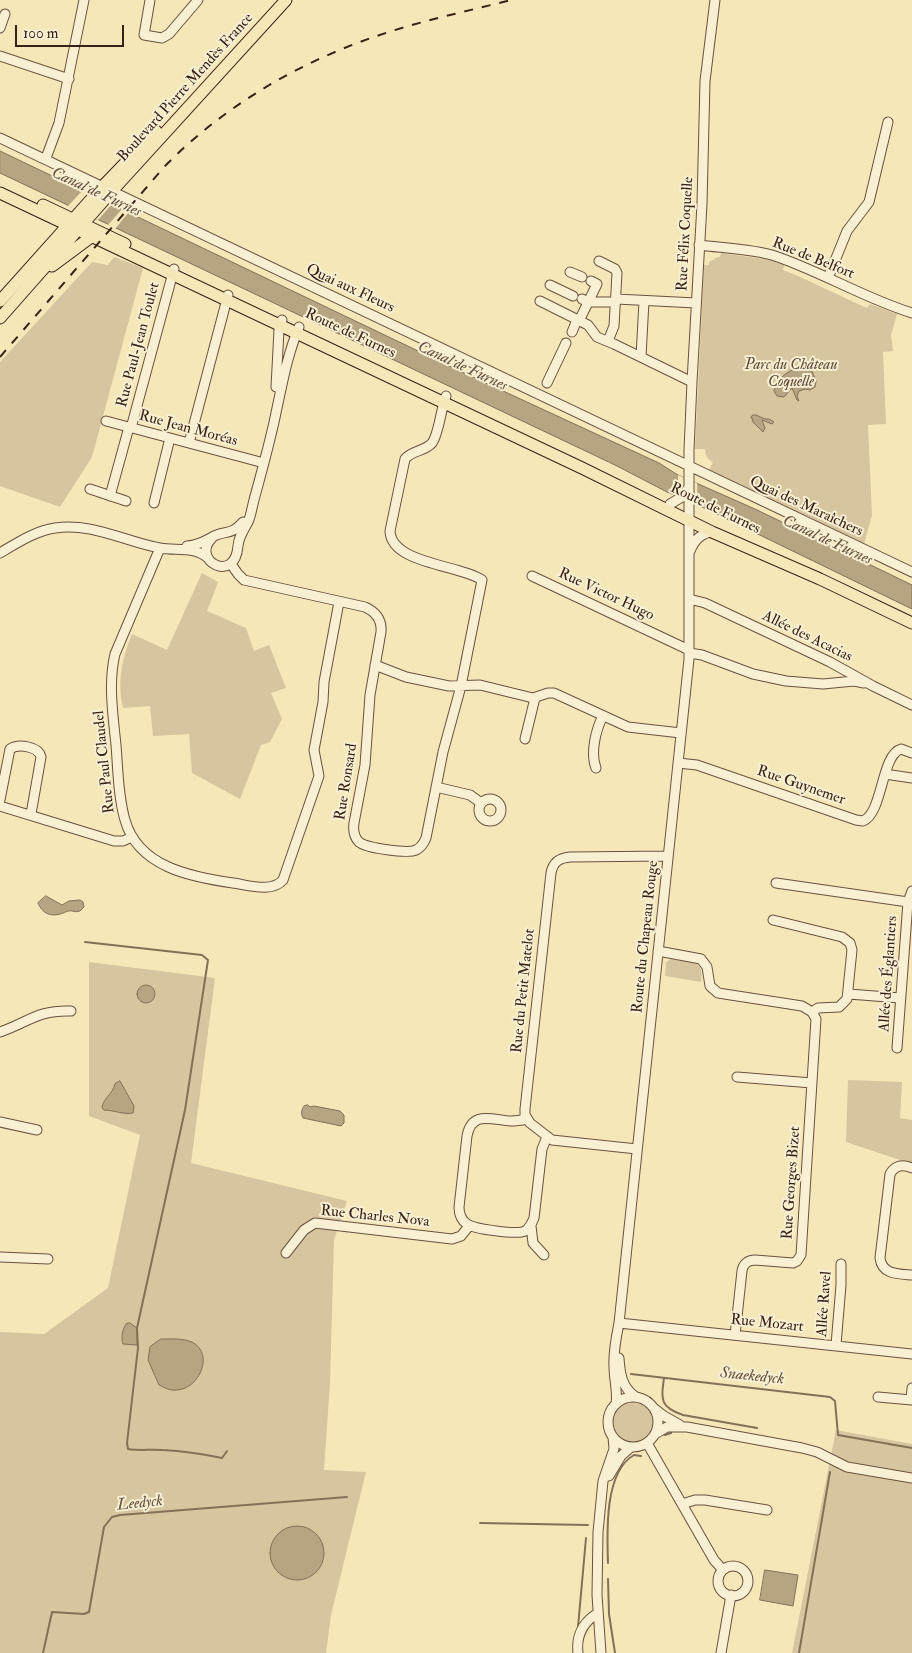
<!DOCTYPE html>
<html>
<head>
<meta charset="utf-8">
<style>
	body { margin:0 }
	#map { position:relative; width:912px; height:1653px; overflow:hidden; background:#f6e7b9; font-family:"IM FELL Double Pica",serif }
	canvas { display:block }
	.scale { position:absolute; left:15px; top:25px; width:109px; height:22px; box-sizing:border-box; border:2px solid #3a2118; border-top:0; padding-left:6px; font-size:15px; line-height:18px; white-space:nowrap; color:#3a2118; -webkit-text-stroke:4px #f9efd2; paint-order:stroke }
</style>
</head>
<body>
<div id="map">
<canvas width="912" height="1653"></canvas>
<div class="scale">100 m</div>
</div>
<script>
const ctx = document.querySelector('canvas').getContext('2d');
ctx.lineJoin = 'round';
function paint(path, color) { ctx.fillStyle = color; ctx.fill(path, 'evenodd'); }
function strokePath(path, color, width, dash) { ctx.strokeStyle = color; ctx.lineWidth = width; ctx.lineCap = dash ? 'butt' : 'round'; ctx.setLineDash(dash || []); ctx.stroke(path); }
function label(font, color, halo, rows, align = 'center') {
  ctx.font = font + ' "IM FELL Double Pica",serif'; ctx.lineWidth = 4; ctx.setLineDash([]); ctx.textBaseline = 'middle'; ctx.strokeStyle = halo; ctx.fillStyle = color; for (const [text, x, y, turn = 0] of rows) {
    ctx.save(); ctx.translate(x, y); ctx.rotate((+turn || 0) * Math.PI / 180); ctx.textAlign = isNaN(turn) ? turn : align; if (halo) ctx.strokeText(text, 0, 0); ctx.fillText(text, 0, 0); ctx.restore();
  }
}
paint(new Path2D(`
	M721 253 770 260 784 265 783 270C812 281 839 296 867 308L870 304 897 314 891 335 893 351 883 352 886 424 868 425 872 515 864 544 709 470 713 462C707 459 705 455 705 449H695L704 265H709V262L718 257H720Z
	M114 257 143 268 92 457 60 507 0 486V362L92 262 108 265Z
	M202 573 218 582 207 611 246 628 254 651 269 645 286 688 271 693 282 719 270 742 261 745 240 799 192 773 189 734 153 736 150 706 123 708C117 681 122 659 132 634L167 650Z
	M671 959C690 962 705 958 701 982L665 976 666 962Z
	M89 962 215 978 191 1163 347 1201 334 1240 330 1383 324 1470 366 1472 331 1615 326 1653H0V1332L44 1334 108 1288 140 1135 89 1116Z
	M848 1080 902 1082 900 1118 912 1120V1164L846 1142Z
	M612 1422a21 21 0 1 1 42 0a21 21 0 1 1-42 0Z
	M836 1430 912 1444V1653H792Z`), '#d6c59e');
const water = new Path2D(`
	M0 151 462 372 659 463 678 475 755 509 912 585V609L698 505 667 492 615 465 0 173Z
	M797 368 806 369 812 371 816 381 815 387 810 390 805 389 799 391 797 396 799 401 797 400 792 388 784 397 777 396 774 391C776 380 787 371 797 368Z
	M753 415H756L765 419H769L774 422 772 424 762 420 765 428 763 432 752 421 753 419 751 418Z
	M46 896 62 905 69 901 80 900 83 902 84 907 80 911C75 913 73 910 68 911 68 911 61 914 60 914 50 917 42 913 38 903Z
	M137 994a9 9 0 1 1 18 0a9 9 0 1 1-18 0Z
	M120 1081 134 1106 133 1113C124 1115 113 1110 104 1110L102 1108C103 1098 113 1094 115 1084Z
	M308 1105 310 1107 314 1106 340 1111 344 1115V1123L341 1126 303 1118C301 1114 301 1110 304 1106Z
	M130 1323 137 1328V1345L123 1344C121 1338 122 1330 126 1324Z
	M161 1339C171 1339 182 1338 192 1342 215 1354 199 1389 177 1390 170 1391 165 1388 159 1385L148 1360 150 1347Z
	M270 1553a27 27 0 1 1 54 0a27 27 0 1 1-54 0Z
	M765 1570 798 1575 793 1606 760 1600Z`);
paint(water, '#b6a482');
strokePath(water, '#847058', 1);
paint(new Path2D(`
	M83 190 112 204 98 220 68 206Z
	M122 209 129 212 115 229 108 225Z
	M678 475 697 483 698 505 678 496Z`), '#f6e7b9');
strokePath(new Path2D(`
	M85 942 202 955 208 960 185 1110 137 1328 138 1348 127 1443 128 1449C140 1451 151 1449 163 1450 183 1451 203 1454 222 1458L227 1451
	M631 1374 830 1397 835 1401 838 1435 912 1448
	M664 1378C661 1400 660 1407 683 1415L757 1428
	M665 1435 671 1433 672 1430
	M480 1523 588 1525
	M608 1563C607 1533 604 1472 634 1455L641 1456
	M608 1579 609 1614 615 1653
	M578 1627 586 1538
	M43 1653 52 1612 84 1614 89 1612 104 1527 112 1517 120 1515 347 1497
	M799 1653 830 1472`), '#847058', 2);
const minor = new Path2D(`
	M150 0 144 35 162 38 169 34 198 0
	M0 28 5 14
	M0 56 69 79
	M0 138 912 572
	M46 158 59 123 84 0
	M699 245C722 248 754 249 775 256 822 272 864 298 912 313
	M599 261 615 269 617 273 614 326 608 341
	M570 272 582 277
	M828 278 847 231 869 202 888 122
	M550 285 573 296
	M582 299 588 302H616
	M616 299 696 303
	M540 301 588 325 597 337 614 344 692 382
	M579 321 597 284 591 281
	M572 332 577 320
	M641 357 644 301
	M547 383 566 343
	M276 387 279 330 282 320
	M106 421 264 463
	M131 428 174 269
	M189 443 228 295
	M90 489 126 501
	M110 496 129 427
	M154 503 170 438
	M670 504 682 497 689 487
	M212 538C190 560 235 585 238 546 239 536 243 531 248 522 251 516 252 507 254 500 262 470 271 439 277 408 283 380 288 353 299 327
	M187 546C198 545 205 541 214 536 227 530 230 536 243 522
	M160 548 115 654C108 683 113 715 116 745 118 769 118 796 125 820 138 867 191 877 233 883 248 885 272 893 283 880L319 776 314 750 323 702 324 682 339 602
	M690 551C694 541 700 533 712 532
	M0 553C17 543 35 531 55 528 91 522 126 542 160 548 176 551 194 546 208 558
	M231 564 238 574 244 580 365 607C376 612 382 620 381 632L370 695 365 765 354 823C353 830 354 837 359 842 366 848 408 854 416 850 422 847 424 843 426 838L443 752 461 686 482 580C461 565 391 564 390 531L405 459C412 450 424 452 432 443 439 434 441 408 446 396
	M532 576 689 650
	M689 599 705 603 830 662 873 686 912 705
	M689 653 702 655 753 674 786 681 823 684 854 681 864 683
	M375 665 406 677 449 686 480 685 533 698 548 693H554L628 727 681 733
	M525 739 535 698
	M678 763 697 765 856 820 863 821C883 813 881 755 901 749L912 753
	M596 768C590 753 596 729 603 716
	M885 774 912 778
	M436 787 470 795 481 803
	M479 810a11 11 0 1 1 22 0a11 11 0 1 1-22 0Z
	M0 800 10 749C19 743 39 747 41 757L31 814
	M0 806 114 841H123L132 837
	M776 883 908 902
	M773 920 842 937 850 943 852 950 847 999 839 1007 818 1008 812 1012
	M658 951 701 959 707 967 710 986 718 993 802 1006 812 1012 816 1019 801 1255 797 1261 793 1263 755 1260C748 1260 743 1264 742 1271L735 1335
	M849 994 900 998
	M0 1032C29 1022 37 1010 71 1011
	M897 1048 908 902 912 891
	M737 1077 812 1083
	M527 1119C522 1120 516 1121 511 1121 492 1120 472 1110 467 1136L459 1207C459 1214 461 1220 467 1224 474 1229 517 1235 525 1231 530 1228 532 1223 534 1218L542 1149 547 1137
	M0 1122 37 1130
	M637 1149 552 1140 530 1123 525 1115V1109L551 873C553 862 559 858 570 857L668 856
	M912 1168C903 1164 895 1165 890 1174L880 1258C882 1275 899 1274 912 1275
	M531 1226 533 1243 544 1255
	M286 1253 304 1230 315 1223 452 1239 461 1236 469 1226
	M0 1257 48 1259
	M619 1323 912 1354
	M836 1345 841 1285V1264
	M619 1358C620 1374 622 1388 636 1397
	M878 1397 912 1400
	M608 1422a25 25 0 1 1 50 0a25 25 0 1 1-50 0Z
	M911 1400 912 1388
	M616 1404C618 1392 614 1380 614 1367 613 1352 616 1338 619 1323L689 659V450L692 382 702 204 705 81 715 0
	M655 1409 664 1416 680 1425
	M655 1434 667 1427H687L802 1448 817 1452 847 1467 912 1478
	M647 1443 714 1560 723 1570
	M609 1476 621 1456 631 1447
	M682 1504 695 1500H705L767 1510
	M718 1581a15 15 0 1 1 30 0a15 15 0 1 1-30 0Z
	M578 1653C576 1636 583 1622 598 1613
	M601 1653 597 1595 598 1532 603 1481 614 1449 613 1437
	M721 1653 731 1595`);
const major = new Path2D(`
	M0 193 582 468 712 532 820 579 912 623
	M43 205 125 244
	M52 266 91 237
	M0 301 103 186 156 131
	M0 318 112 191 286 0`);
strokePath(minor, '#695240', 11);
strokePath(major, '#3a2118', 13);
strokePath(minor, '#f9efd2', 9);
strokePath(major, '#f6e7b9', 11);
strokePath(new Path2D(`
	M0 357 165 166C222 108 294 65 371 38 416 22 464 12 511 0`), '#3a2118', 2, [9, 9]);
label('15px', '#3a2118', '#f9efd2', [
	["Boulevard Pierre Mendès France",186,88,-48],
	["Rue Félix Coquelle",686,234,-87],
	["Rue de Belfort",813,259,22],
	["Quai aux Fleurs",350,289,25],
	["Route de Furnes",350,334,25],
	["Rue Paul-Jean Toulet",139,345,-75],
	["Rue Jean Moréas",188,429,15],
	["Quai des Maraîchers",806,507,25],
	["Route de Furnes",715,509,26],
	["Rue Victor Hugo",606,595,25],
	["Allée des Acacias",807,637,26],
	["Rue Paul Claudel",105,762,-96],
	["Rue Ronsard",347,782,-81],
	["Rue Guynemer",801,786,19],
	["Route du Chapeau Rouge",646,937,-84],
	["Allée des Églantiers",889,974,-86],
	["Rue du Petit Matelot",524,991,-84],
	["Rue Georges Bizet",792,1183,-86],
	["Rue Charles Nova",375,1217,6],
	["Allée Ravel",825,1304,-86],
	["Rue Mozart",767,1324,6]
]);
label('italic 15px', '#614a3a', '#f9efd2', [
	["Parc du Château",791,366],
	["Coquelle",791,383]
]);
label('italic 16px', '#654f3d', '#f9efd2', [
	["Canal de Furnes",96,193,25],
	["Canal de Furnes",462,367,25],
	["Canal de Furnes",827,541,25],
	["Snaekedyck",752,1377,6],
	["Leedyck",140,1504,-6]
]);
</script>
</body>
</html>
